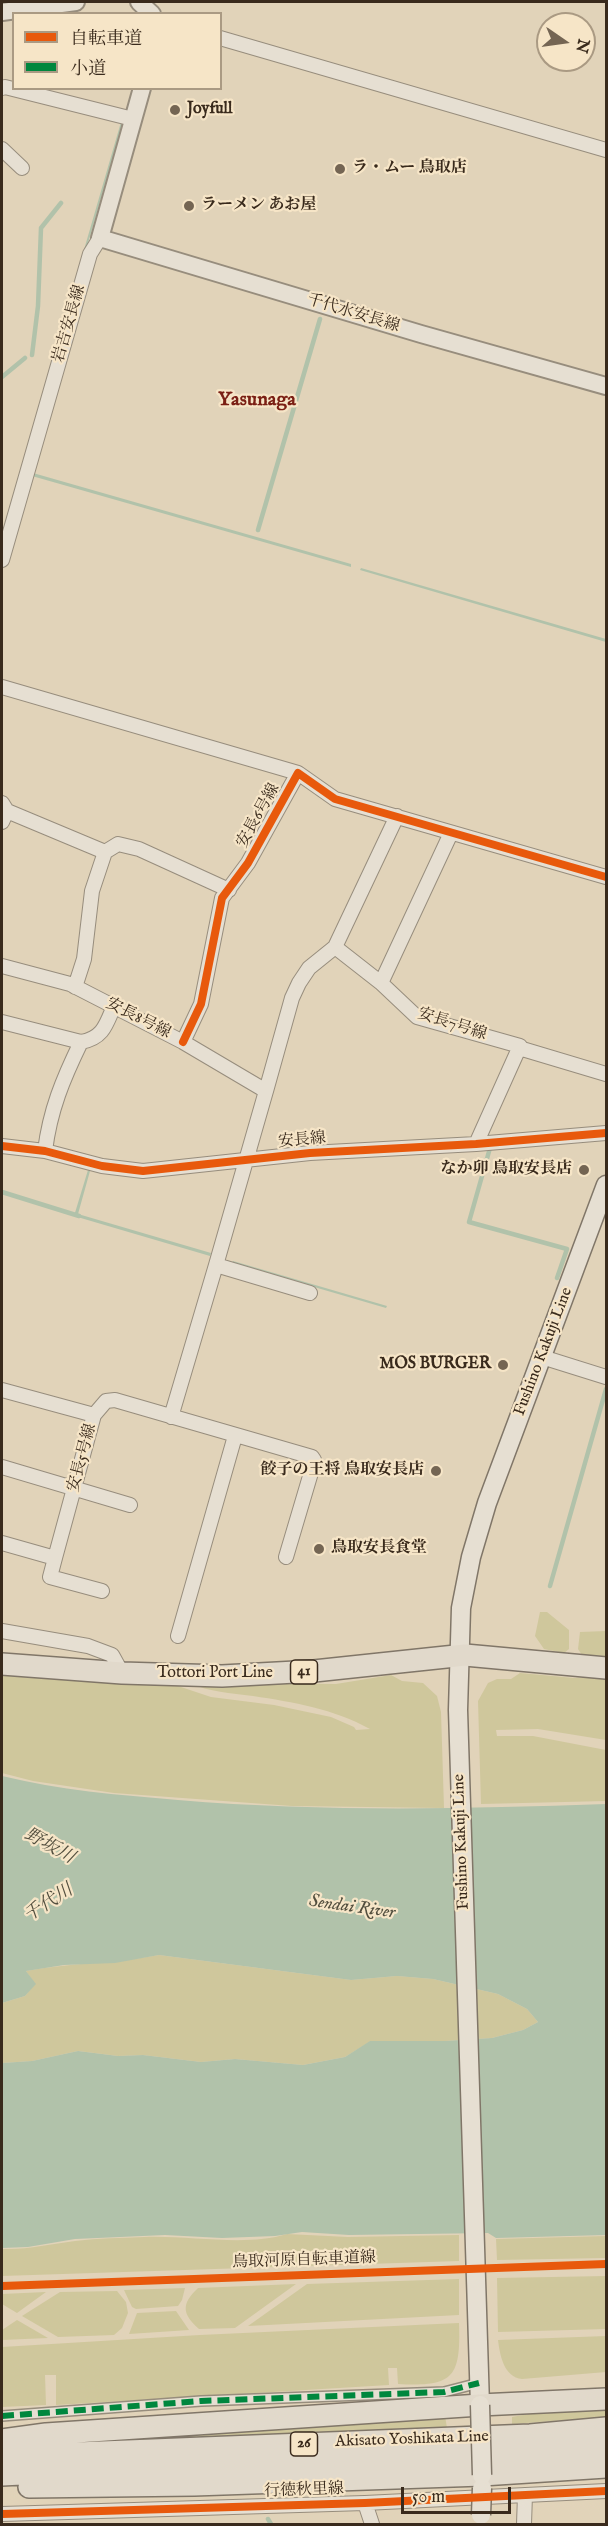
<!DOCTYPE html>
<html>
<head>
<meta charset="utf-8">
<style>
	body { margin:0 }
	#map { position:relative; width:608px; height:2526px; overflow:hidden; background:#e1d3b9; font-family:"IM FELL English","Noto Serif JP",serif }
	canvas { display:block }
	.frame { position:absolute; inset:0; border:3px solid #392a1c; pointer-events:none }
	.legend { position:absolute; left:12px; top:12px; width:210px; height:78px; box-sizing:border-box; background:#f6e5c7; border:2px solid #aa9a83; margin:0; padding:8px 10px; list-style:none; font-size:18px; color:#392a1c }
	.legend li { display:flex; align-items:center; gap:12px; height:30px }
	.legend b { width:30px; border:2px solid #aa9a83 }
	.north { position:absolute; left:536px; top:12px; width:60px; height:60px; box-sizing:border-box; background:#f6e5c7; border:2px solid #aa9a83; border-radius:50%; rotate:103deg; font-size:16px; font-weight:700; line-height:24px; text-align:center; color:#392a1c }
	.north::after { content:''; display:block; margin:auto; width:21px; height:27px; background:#746553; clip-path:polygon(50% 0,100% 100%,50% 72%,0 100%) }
	.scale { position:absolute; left:401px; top:2487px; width:110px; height:27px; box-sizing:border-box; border:3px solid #392a1c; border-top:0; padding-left:8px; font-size:18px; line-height:21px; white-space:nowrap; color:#392a1c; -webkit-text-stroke:4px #f6e5c7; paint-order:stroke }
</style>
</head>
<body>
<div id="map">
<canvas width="608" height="2526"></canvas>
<div class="frame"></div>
<ul class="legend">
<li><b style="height:8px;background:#e8590c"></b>自転車道</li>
<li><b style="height:8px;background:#00873e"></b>小道</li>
</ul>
<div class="north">N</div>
<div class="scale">50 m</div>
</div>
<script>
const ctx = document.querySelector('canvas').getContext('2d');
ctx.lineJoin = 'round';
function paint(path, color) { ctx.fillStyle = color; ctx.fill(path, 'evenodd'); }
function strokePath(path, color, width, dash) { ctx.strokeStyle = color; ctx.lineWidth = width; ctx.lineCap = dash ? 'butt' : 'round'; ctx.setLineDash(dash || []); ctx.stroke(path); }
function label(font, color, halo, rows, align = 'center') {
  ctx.font = font + ' "IM FELL English","Noto Serif JP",serif'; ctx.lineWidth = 4.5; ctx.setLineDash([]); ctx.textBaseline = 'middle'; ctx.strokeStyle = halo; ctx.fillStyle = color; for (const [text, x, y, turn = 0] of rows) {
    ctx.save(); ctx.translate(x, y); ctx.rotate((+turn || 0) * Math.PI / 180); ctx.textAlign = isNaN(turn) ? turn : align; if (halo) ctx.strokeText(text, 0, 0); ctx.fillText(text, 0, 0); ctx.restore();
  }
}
paint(new Path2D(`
	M540 1612H547L569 1630V1649L564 1653 544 1649 535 1636Z
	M606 1631V1656L582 1655 578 1649 580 1632Z
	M2 1669 166 1682 211 1697 274 1705 331 1717 354 1727 356 1730 370 1729C334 1709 293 1702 253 1696 230 1693 210 1692 189 1683L336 1684 391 1675 402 1681 423 1683 437 1696 441 1712 444 1808 292 1806 114 1793 33 1781 2 1773Z
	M520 1673 574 1678 606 1676V1740L538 1729 496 1730 497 1736H533L606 1750V1801L481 1804 478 1701 488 1683 497 1679H511Z
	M159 1955 351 1980 397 1976 433 1979 498 1994 527 2009 538 2022 523 2030 492 2038 445 2041H371L345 2057 303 2065 235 2059 201 2062 143 2055 118 2056 78 2051 32 2061 2 2063V2003L25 1996 35 1984 26 1971C70 1963 114 1963 159 1955Z
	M287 2234 348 2237 459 2235V2261L2 2276V2249C27 2250 50 2244 75 2241 98 2238 121 2238 144 2237 188 2235 246 2247 287 2234Z
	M606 2236V2258L497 2260 496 2239Z
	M606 2276V2329L498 2332 497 2278Z
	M459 2279V2315L248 2326 307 2284Z
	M296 2284 235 2328 199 2329C182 2314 181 2304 198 2288Z
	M185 2288 182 2300 178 2306 136 2309 132 2307 124 2290Z
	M117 2291 126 2302 128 2313 122 2328 114 2335 58 2337 22 2316 60 2292Z
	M46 2292 17 2313 2 2304V2294Z
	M176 2311 189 2330 129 2334 137 2313Z
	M17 2320 48 2338 2 2340V2330Z
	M459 2323C461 2378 453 2387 398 2384L397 2368H388L389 2385 56 2405V2375H45L46 2405 2 2407V2347L200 2335Z
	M606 2336V2372L522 2379C504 2377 500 2356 498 2340Z
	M606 2407V2417L512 2424V2417L550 2410Z
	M445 2416 447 2428 152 2439V2437Z`), '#cfc79c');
paint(new Path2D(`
	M121 122H123L2 541V533Z
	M33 473 351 564V567L32 476Z
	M361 568 606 639V642L360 570Z
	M88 1170 90 1171 78 1214 211 1253 210 1256 74 1216Z
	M233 1261 387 1306 386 1308 232 1263Z
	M2 1776C59 1790 118 1795 178 1800 321 1812 463 1809 606 1804V2235L496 2238 488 2233 349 2235 302 2232 275 2236 222 2238 165 2235 75 2239 28 2247 2 2248V2063L32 2061 78 2051 118 2056 143 2055 201 2062 235 2059 303 2065 345 2057 370 2041H445L492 2038 523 2030 538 2022 527 2009 498 1994 433 1979 397 1976 351 1980 159 1955 115 1963 64 1965 26 1971 36 1984 25 1996 2 2003Z`), '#b1c2aa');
strokePath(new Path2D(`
	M32 355 38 306 41 228 61 203
	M2 377 25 358
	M258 530 320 319
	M490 1148 469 1222 567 1249 557 1278
	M2 1192 79 1216
	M550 1586 606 1389
	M268 2519 271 2524`), '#b1c2aa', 4.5);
const pedestrian = new Path2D(`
	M2 2416 201 2401 444 2392 479 2383`);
const minor = new Path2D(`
	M220 38 606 150
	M2 88 5 87 133 119
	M2 149 22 168
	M2 560 90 254 100 238
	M2 687 298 773
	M2 803 7 811 2 822
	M7 811 105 852 118 844 139 849 229 890
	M451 833 381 983 417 1017 520 1046 476 1144
	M335 947 381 983
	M2 966 70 984 183 1042 266 1091 216 1265 310 1293
	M75 987 84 959 92 891 105 852
	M2 1022 81 1042C103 1038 106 1025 114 1006
	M183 1042 201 1004 222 898 248 863 298 773 335 799 606 877
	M519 1048 606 1074
	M266 1091 292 998 299 983 309 968 335 947 397 816
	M2 1146 45 1151 102 1166 143 1171 310 1153 476 1144 606 1133
	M45 1151C50 1110 63 1079 81 1042
	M542 1357 606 1377
	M2 1390 94 1415 55 1558
	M94 1415 106 1401 115 1400 312 1457 314 1460 313 1466 286 1557
	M171 1417 216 1265
	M2 1467 130 1505
	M2 1543 55 1558 50 1577 102 1591
	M2 1631 88 1646 112 1655 122 1673
	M178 1636 235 1436
	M365 2503 372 2524
	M2 2514 365 2503 606 2491
	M524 2524 525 2495`);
const tertiary = new Path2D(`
	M139 2 152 14
	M2 12 76 2
	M142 88 100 238 421 334 606 386`);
const secondary = new Path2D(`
	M480 2405 458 1710 461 1608 471 1557 487 1503 606 1185`);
const primary = new Path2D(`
	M2 1664 122 1673 222 1676 314 1671 465 1655 606 1668
	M2 2440 46 2434 480 2405 606 2399
	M2 2456 530 2435 606 2428
	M2 2475C203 2467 405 2462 606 2449
	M29 2487 194 2485 482 2475 606 2467`);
strokePath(pedestrian, '#978d7d', 12);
strokePath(minor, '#978d7d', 16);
strokePath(tertiary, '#978d7d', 20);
strokePath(secondary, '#807668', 21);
strokePath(primary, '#807668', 24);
strokePath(pedestrian, '#e6dfd2', 9);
strokePath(minor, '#e6dfd2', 14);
strokePath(tertiary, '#e6dfd2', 16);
strokePath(secondary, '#e6dfd2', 18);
strokePath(primary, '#e1d9cb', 21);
const secondaryBridge = new Path2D(`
	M480 2405 482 2475
	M481 2515 482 2488`);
strokePath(secondaryBridge, '#807668', 21, []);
strokePath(secondaryBridge, '#e6dfd2', 18);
strokePath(new Path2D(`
	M2 2416 201 2401 444 2392 479 2383`), '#00873e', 6, [12, 6]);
strokePath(new Path2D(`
	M183 1042 201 1004 222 898 248 863 298 773 335 799 606 877
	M2 1146 45 1151 102 1166 143 1171 310 1153 476 1144 606 1133
	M2 2286 606 2264
	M2 2514 365 2503 606 2491`), '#e8590c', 8);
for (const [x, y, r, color] of [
	[175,110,6,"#746553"],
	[340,169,6,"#746553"],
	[189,206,6,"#746553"],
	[584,1170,6,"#746553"],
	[503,1365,6,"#746553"],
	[436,1471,6,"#746553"],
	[319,1549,6,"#746553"]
]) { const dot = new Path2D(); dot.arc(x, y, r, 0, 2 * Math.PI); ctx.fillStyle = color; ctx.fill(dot); strokePath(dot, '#f6e5c7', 2); }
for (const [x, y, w] of [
	[304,1672,27],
	[304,2444,27]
]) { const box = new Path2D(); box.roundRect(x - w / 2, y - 12, w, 24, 4.5); ctx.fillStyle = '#f6e5c7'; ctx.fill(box); strokePath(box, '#392a1c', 1.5); }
label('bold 15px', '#392a1c', null, [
	["41",304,1672],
	["26",304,2444]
]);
label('bold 16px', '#392a1c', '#f6e5c7', [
	["Joyfull",187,110],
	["ラ・ムー 鳥取店",352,169],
	["ラーメン あお屋",201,206],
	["なか卯 鳥取安長店",572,1170,"right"],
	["MOS BURGER",491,1365,"right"],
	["餃子の王将 鳥取安長店",424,1471,"right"],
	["鳥取安長食堂",331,1549]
], 'left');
label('16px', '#392a1c', '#f6e5c7', [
	["千代水安長線",353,314,17],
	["岩吉安長線",70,324,-74],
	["安長6号線",259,816,-61],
	["安長8号線",138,1019,27],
	["安長7号線",452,1025,18],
	["安長線",302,1141,-5],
	["Fushino Kakuji Line",544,1352,-69],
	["安長5号線",83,1458,-75],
	["Tottori Port Line",215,1674],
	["Fushino Kakuji Line",462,1842,-92],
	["鳥取河原自転車道線",304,2261,-2],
	["Akisato Yoshikata Line",412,2440,-2],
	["行徳秋里線",304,2491,-2]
]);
label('italic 18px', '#524e3e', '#f6e5c7', [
	["野坂川",49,1847,29],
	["千代川",49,1904,-33],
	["Sendai River",352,1908,8]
]);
label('bold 20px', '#7a1f14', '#f6e5c7', [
	["Yasunaga",257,401]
]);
</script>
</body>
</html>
